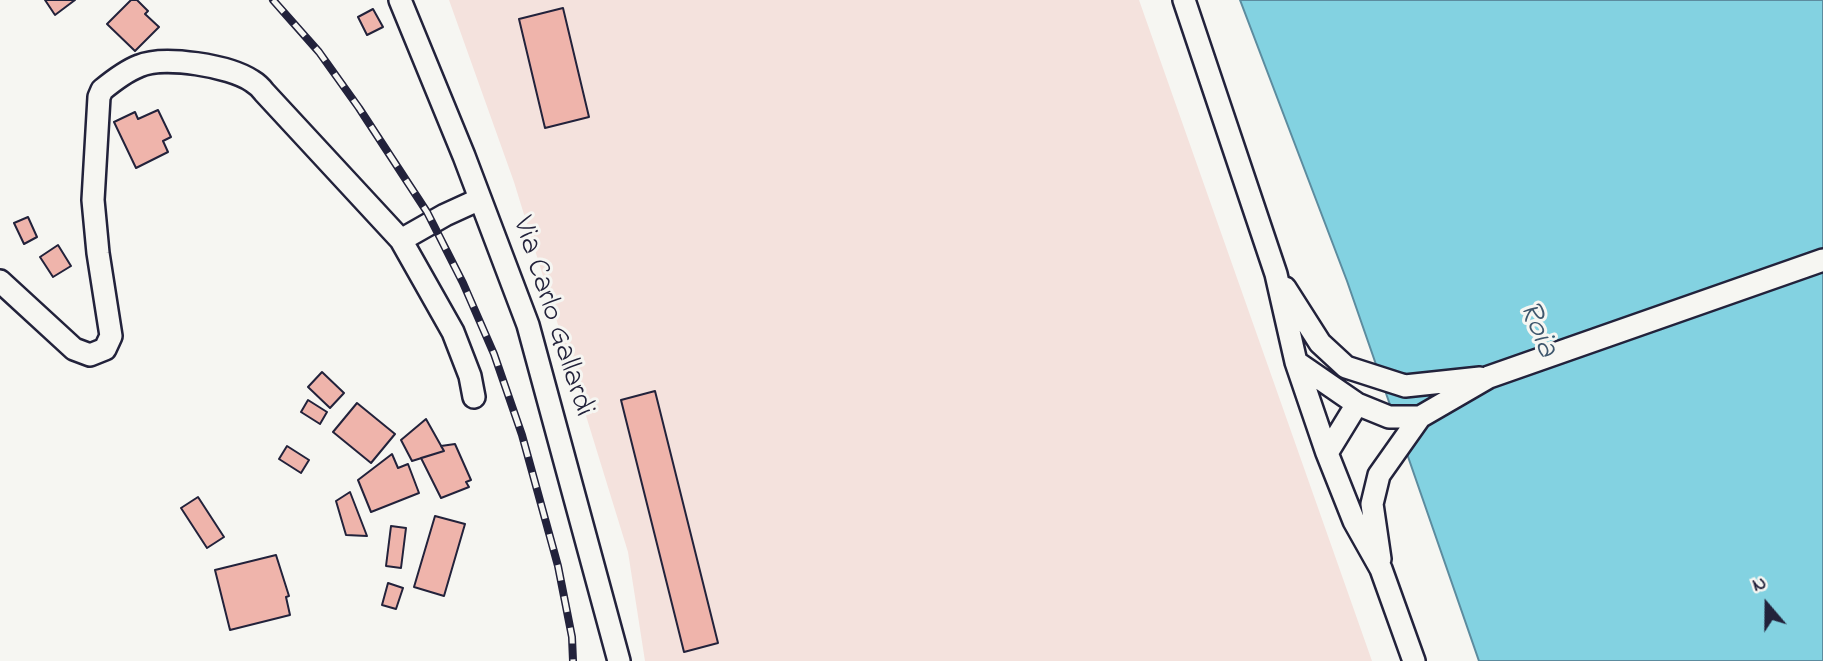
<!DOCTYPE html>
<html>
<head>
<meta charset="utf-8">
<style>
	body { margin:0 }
	#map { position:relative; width:1823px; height:661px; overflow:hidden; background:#f6f6f2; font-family:"Indie Flower",sans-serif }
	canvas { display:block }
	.north { position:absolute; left:1732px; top:570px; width:70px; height:70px; -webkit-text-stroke:5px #f6f6f2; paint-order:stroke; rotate:340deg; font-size:19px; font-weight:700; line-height:28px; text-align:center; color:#22223b }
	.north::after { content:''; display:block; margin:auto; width:24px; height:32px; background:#22223b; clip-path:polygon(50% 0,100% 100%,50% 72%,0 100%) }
</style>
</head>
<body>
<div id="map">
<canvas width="1823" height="661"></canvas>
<div class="north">N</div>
</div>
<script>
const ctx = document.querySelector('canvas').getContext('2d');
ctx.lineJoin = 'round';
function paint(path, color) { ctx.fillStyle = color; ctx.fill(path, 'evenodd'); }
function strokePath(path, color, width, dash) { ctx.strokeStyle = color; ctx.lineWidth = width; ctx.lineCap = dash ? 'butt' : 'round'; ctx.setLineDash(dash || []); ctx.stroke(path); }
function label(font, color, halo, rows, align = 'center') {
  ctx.font = font + ' "Indie Flower",sans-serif'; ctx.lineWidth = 6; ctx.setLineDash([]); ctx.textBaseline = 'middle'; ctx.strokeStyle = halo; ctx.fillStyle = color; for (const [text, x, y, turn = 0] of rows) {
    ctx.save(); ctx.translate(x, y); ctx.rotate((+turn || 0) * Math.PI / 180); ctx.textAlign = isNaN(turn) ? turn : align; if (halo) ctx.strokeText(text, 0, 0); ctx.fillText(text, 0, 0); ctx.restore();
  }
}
paint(new Path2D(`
	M449 0H1139L1372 661H645L628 552 514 182Z`), '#f4e2dd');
const water = new Path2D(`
	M1240 0H1823V661H1479L1347 281Z`);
paint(water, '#83d2e1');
strokePath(water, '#5c8c9f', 2);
const building = new Path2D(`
	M45 0H75L55 15Z
	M131 0H137L148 11 145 14 159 27 135 51 107 24Z
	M563 8 589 117 545 128 519 19Z
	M373 9 383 27 367 35 358 17Z
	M158 110 171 137 163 141 168 152 136 168 114 122 135 112 138 119Z
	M28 217 37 237 24 244 14 223Z
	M58 245 71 266 53 277 40 257Z
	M322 372 344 393 330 408 308 387Z
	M655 391 718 643 684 652 621 400Z
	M308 400 327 412 320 424 301 412Z
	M357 403 395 434 371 463 333 432Z
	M426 419 444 451 412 461 401 440Z
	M455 444 471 480 466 482 469 487 441 498 421 458 444 451 441 446Z
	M287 446 309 460 301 473 279 459Z
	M392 454 398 468 408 464 419 493 371 512 358 480Z
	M350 492 367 536 346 535 336 501Z
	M198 497 224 537 207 548 181 508Z
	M435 516 465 524 444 596 414 587Z
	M391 526 406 528 401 568 386 566Z
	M276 555 289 596 286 597 290 615 230 630 215 570Z
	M388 583 403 588 396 609 382 605Z`);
paint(building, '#efb4ab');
strokePath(building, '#22223b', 2);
const street = new Path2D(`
	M400 0 464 156 528 325 619 661
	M1184 0 1276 274 1296 362 1327 453 1354 521 1381 569 1414 661
	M401 240 445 215 480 199
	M0 281 74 349 90 355 105 349 111 336 98 253 93 200 99 97 102 90C113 81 126 71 139 66 164 55 230 66 252 81 257 84 261 88 264 92L401 240 453 332 470 376 474 397
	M1285 288 1320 343 1346 367 1405 386 1480 378
	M1296 362 1357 404 1389 417H1420
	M1327 453 1357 404
	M1380 559 1372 504 1379 475 1420 417 1489 377 1823 260`);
strokePath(street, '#22223b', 26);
strokePath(street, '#f6f6f2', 21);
const rail = new Path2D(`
	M273 0 319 52 359 108 427 212 463 283 494 354 522 435 558 566 572 637 573 661`);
strokePath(rail, '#22223b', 8);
strokePath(rail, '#f6f6f2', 5, [16]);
label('30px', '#22223b', '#f6f6f2', [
	["Via Carlo Gallardi",551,317,72]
]);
label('italic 32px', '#3f576d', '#f6f6f2', [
	["Roia",1536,330,68]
]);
</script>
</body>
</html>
